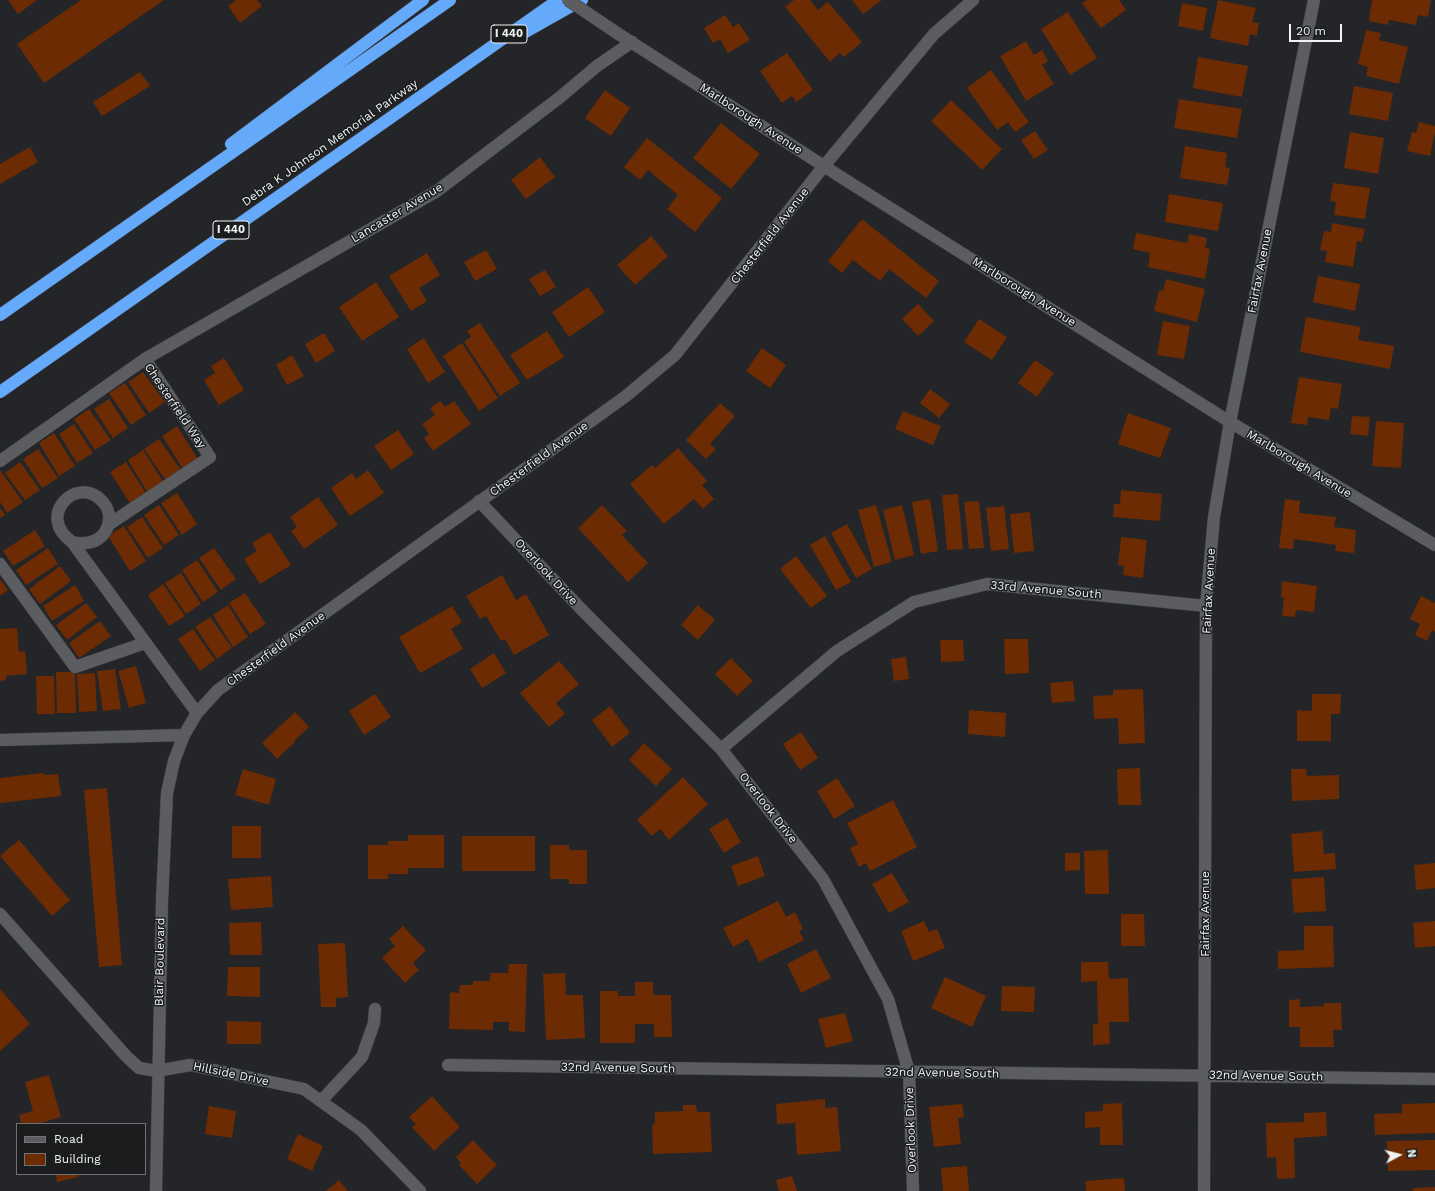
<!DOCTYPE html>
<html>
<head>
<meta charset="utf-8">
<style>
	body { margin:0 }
	#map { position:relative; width:1435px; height:1191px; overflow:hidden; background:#232528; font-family:"Work Sans",sans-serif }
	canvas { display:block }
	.legend { position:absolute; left:16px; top:1123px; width:130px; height:52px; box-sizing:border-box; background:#1a1c1e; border:1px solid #707273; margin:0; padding:5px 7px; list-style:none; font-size:12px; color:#f0f2f3 }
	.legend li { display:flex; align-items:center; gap:8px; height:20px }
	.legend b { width:20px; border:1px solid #707273 }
	.north { position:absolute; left:1379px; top:1135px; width:40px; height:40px; -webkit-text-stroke:3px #1a1c1e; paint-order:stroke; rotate:83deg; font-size:11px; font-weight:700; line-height:16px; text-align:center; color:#f0f2f3 }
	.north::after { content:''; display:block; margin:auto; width:14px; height:18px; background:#f0f2f3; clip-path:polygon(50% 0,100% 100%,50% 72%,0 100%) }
	.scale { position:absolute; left:1289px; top:24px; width:53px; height:18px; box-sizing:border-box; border:2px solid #f0f2f3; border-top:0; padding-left:5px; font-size:12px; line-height:14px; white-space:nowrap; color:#f0f2f3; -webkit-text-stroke:3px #1a1c1e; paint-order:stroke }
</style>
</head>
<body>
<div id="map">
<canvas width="1435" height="1191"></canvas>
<ul class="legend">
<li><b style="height:5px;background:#5b5d60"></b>Road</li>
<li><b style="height:11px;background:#6c2b03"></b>Building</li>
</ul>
<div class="north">N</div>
<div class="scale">20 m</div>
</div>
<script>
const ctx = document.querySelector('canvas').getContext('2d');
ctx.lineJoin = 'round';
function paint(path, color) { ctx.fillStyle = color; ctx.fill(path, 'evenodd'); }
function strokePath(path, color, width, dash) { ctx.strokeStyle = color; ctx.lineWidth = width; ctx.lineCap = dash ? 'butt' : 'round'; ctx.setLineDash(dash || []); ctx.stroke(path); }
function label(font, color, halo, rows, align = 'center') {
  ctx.font = font + ' "Work Sans",sans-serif'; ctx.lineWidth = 3; ctx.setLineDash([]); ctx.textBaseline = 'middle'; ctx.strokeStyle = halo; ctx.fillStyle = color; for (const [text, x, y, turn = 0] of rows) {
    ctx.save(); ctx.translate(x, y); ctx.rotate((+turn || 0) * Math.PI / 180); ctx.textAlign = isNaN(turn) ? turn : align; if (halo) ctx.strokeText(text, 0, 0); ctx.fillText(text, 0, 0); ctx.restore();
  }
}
paint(new Path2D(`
	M8 0H37L18 14Z
	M81 0H164L44 83 17 44Z
	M236 0H257L262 6 240 23 228 6Z
	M794 0H810L818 10 828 2 862 42 844 57 840 53 830 62 785 7Z
	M852 0H882L863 14Z
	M1087 0H1119L1126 10 1101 28 1082 3Z
	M1218 0 1256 8 1252 22 1259 23 1257 36 1250 34 1248 46 1210 38Z
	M1372 0H1431L1428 17 1418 15 1416 25 1389 20 1388 25 1369 21Z
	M1182 3 1207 8 1203 31 1178 26Z
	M1068 12 1097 58 1070 75 1041 29Z
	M725 15 733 27 739 23 750 40 728 53 720 39 713 43 704 28Z
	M1366 30 1381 33 1379 40 1408 47 1399 84 1366 76 1368 67 1358 64Z
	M1026 41 1034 55 1042 50 1048 61 1042 65 1054 84 1026 101 1000 56Z
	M787 53 813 90 796 102 792 96 782 103 760 71Z
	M1198 57 1248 66 1242 97 1193 88Z
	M991 70 1029 122 1015 132 1008 122 997 130 967 88Z
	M140 72 150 86 102 116 93 102Z
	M1354 86 1393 93 1388 121 1349 114Z
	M605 90 630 108 611 136 585 118Z
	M1179 99 1242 109 1237 138 1174 128Z
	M951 100 1002 149 982 170 931 121Z
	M1419 122 1435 126V133L1430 156 1407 151 1412 132 1416 133Z
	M721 123 760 154 731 189 693 158Z
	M1035 131 1048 150 1034 159 1021 140Z
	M1350 132 1384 138 1378 174 1344 168Z
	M647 138 722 198 695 232 667 209 678 195 648 170 640 180 624 167Z
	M1185 146 1227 153 1225 167 1230 168 1227 185 1180 178Z
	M30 147 38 162 0 184V164Z
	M540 157 555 177 526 199 511 180Z
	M1333 183 1370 188 1365 219 1334 215 1336 202 1330 201Z
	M1169 194 1223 203 1218 231 1165 222Z
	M862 219 939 281 926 298 889 269 880 281 853 260 842 273 828 261Z
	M1332 223 1365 229 1362 242 1357 241 1353 267 1325 262 1327 251 1320 250 1324 231 1331 232Z
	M1136 233 1187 243 1189 234 1207 238 1205 248 1210 249 1205 279 1148 267 1150 253 1133 249Z
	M651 236 668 256 635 285 617 265Z
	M486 250 497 269 475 281 464 262Z
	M427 253 440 275 419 288 427 301 411 311 389 276Z
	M545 270 556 287 540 296 529 279Z
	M1318 276 1360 284 1355 311 1313 302Z
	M1166 279 1205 289 1197 322 1154 311 1159 290 1163 291Z
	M376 282 399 317 362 341 339 307Z
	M588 287 605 312 569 337 552 312Z
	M918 304 934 321 918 336 902 319Z
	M1306 317 1361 327 1358 340 1394 346 1390 369 1300 352Z
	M979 319 1007 337 992 360 964 342Z
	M1163 321 1190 326 1184 359 1157 355Z
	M480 323 520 383 500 396 464 342 471 337 467 331Z
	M547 331 564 357 527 380 510 355Z
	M324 333 335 351 316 363 305 344Z
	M424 338 445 372 428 383 407 349Z
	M462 343 498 398 479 411 443 356Z
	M762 348 786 365 770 388 746 371Z
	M292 355 304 376 287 385 276 365Z
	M224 358 244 390 219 405 204 380 215 373 211 366Z
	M1035 360 1054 373 1037 397 1018 383Z
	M143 372 165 402 149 413 128 382Z
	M1299 377 1342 384 1338 409 1331 408 1329 420 1308 417 1307 425 1291 423Z
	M125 383 146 415 131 425 109 393Z
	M930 389 950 404 939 418 920 403Z
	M109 399 128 428 113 438 94 409Z
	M440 401 445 407 454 401 471 424 433 451 424 438 429 434 422 424 435 415 430 408Z
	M720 403 735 416 710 444 716 449 706 459 686 440Z
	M89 409 111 440 95 450 74 419Z
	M903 411 941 426 933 445 895 429Z
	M1128 413 1171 428 1160 458 1118 444Z
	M1352 416 1370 417 1368 436 1350 434Z
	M1376 421 1404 423 1401 468 1372 466Z
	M74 424 93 453 77 463 59 434Z
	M177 426 198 459 183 469 162 436Z
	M398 430 414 454 391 470 374 446Z
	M54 433 75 466 59 476 39 443Z
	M159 439 181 470 166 481 144 449Z
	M678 448 707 481 702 485 714 499 703 509 694 499 664 524 630 484 652 465 655 468Z
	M38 449 58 478 42 488 23 459Z
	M143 450 164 483 148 493 128 460Z
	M20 462 40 490 25 500 5 473Z
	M126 462 147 495 131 505 110 472Z
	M0 470 23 502 7 513 0 502Z
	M368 470 384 493 350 516 331 488 352 473 356 479Z
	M1121 490 1162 494 1160 521 1113 517 1114 504H1120Z
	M177 493 197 524 182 535 161 503Z
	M958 494 963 549 947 550 942 495Z
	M318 497 338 525 304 549 291 531 297 527 290 517Z
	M930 499 938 551 921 554 912 502Z
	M1285 499 1300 501 1299 513 1336 517 1334 527 1356 530 1354 553 1335 551 1336 545 1294 539 1293 549 1279 548Z
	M979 501 984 548 969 549 964 502Z
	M159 505 179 535 164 545 144 515Z
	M602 505 627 531 622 535 648 563 628 582 578 528Z
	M876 505 892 562 874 567 858 510Z
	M902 505 914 555 895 560 883 510Z
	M1004 506 1009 549 991 551 986 508Z
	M0 508 5 515 0 518Z
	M1030 512 1034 551 1014 553 1010 514Z
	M142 517 163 548 148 558 127 527Z
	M847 524 872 569 856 578 831 533Z
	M124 526 146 561 130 571 108 536Z
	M35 530 45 546 13 566 3 551Z
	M270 532 291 565 260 584 244 559 257 551 252 543Z
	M825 536 851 582 836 590 810 545Z
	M1121 537 1147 540 1143 578 1123 575 1124 566 1118 565Z
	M48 548 58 564 26 585 16 570Z
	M214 548 236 579 221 590 199 558Z
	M796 556 827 596 811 608 780 569Z
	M197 560 218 592 203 602 182 570Z
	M60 566 71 581 40 604 29 589Z
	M181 573 201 604 186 614 165 583Z
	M502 575 516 600 526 594 549 635 514 655 505 639 501 641 486 616 480 619 466 596Z
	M0 579 8 590 0 596Z
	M1282 581 1317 586 1314 612 1296 610 1295 617 1282 616 1284 598 1281 597Z
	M163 584 185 616 169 626 148 595Z
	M75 585 84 601 52 621 43 606Z
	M245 593 266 624 250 634 229 603Z
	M1421 596 1435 603V632L1432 630 1427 641 1415 635 1420 624 1410 619Z
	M86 603 97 617 67 640 56 625Z
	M228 605 248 637 233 647 213 615Z
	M698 605 715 620 698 640 681 625Z
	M452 606 462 622 451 629 463 649 420 673 399 637Z
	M210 617 232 648 217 659 195 627Z
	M100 621 111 636 79 658 69 643Z
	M17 628 19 652 25 651 27 674 6 676V680L0 681V629Z
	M193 629 215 660 200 671 178 639Z
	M1004 639H1028L1029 673 1005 674Z
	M940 640H963L964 661 941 662Z
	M494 653 506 673 482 688 470 669Z
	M906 657 909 679 894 681 891 659Z
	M731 658 753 681 737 696 715 674Z
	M559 661 579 684 556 703 565 714 549 727 520 693Z
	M136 666 146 703 129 708 118 671Z
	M115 669 121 709 103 711 97 671Z
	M56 672H75L76 713H57Z
	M95 673 97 711 79 712 77 674Z
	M36 676H54L55 714H37Z
	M1073 681 1075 701 1052 703 1050 683Z
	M1143 689 1145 743 1119 744 1118 718 1094 719 1093 696 1113 695V690Z
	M375 694 391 717 364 735 349 711Z
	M1312 694H1341L1340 714H1331V741H1297V710L1312 711Z
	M610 706 630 733 612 747 592 720Z
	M969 710 1006 713 1005 737 968 734Z
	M295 712 309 727 294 741 295 742 277 759 262 743Z
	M801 732 818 758 800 770 783 744Z
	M644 743 672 769 656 786 629 760Z
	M1140 768 1141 805H1118L1117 769Z
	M243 769 276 779 269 805 235 795Z
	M1291 769H1306L1307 776 1339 775V799L1292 801Z
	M43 773 44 775 58 774 61 796 0 803V778Z
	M683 777 708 804 669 840 660 829 652 836 637 820Z
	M837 778 855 806 834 819 817 791Z
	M107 788 122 965 99 967 84 790Z
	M893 800 917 847 870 871 866 863 859 867 850 848 858 844 847 823Z
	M727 818 741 842 724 853 709 829Z
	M232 826H261V858H232Z
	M1322 831 1324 854 1335 853 1336 869 1294 872 1291 834Z
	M408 835H444V868H408V874H388V879H368V845H388V841H408Z
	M462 836H535V871H462Z
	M19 840 70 900 52 916 0 856Z
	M550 845H569V850H587V884H569V879H550Z
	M1108 850 1109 894H1085L1084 851Z
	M1065 853H1080V870L1065 871Z
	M758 856 765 876 738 886 731 866Z
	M1435 863V888L1416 890 1414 865Z
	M892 873 909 902 889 913 872 884Z
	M271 876 273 907 231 910 228 879Z
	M1324 877 1326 911 1294 913 1291 879Z
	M778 901 786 917 795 912 803 929 799 931 804 940 759 962 748 939 733 947 723 928Z
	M1121 914H1144L1145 946H1121Z
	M924 921 929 932 937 929 945 948 913 961 901 931Z
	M1435 921V946L1415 948 1413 923Z
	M261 922 262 955H230L229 923Z
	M403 926 426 950 413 963 419 970 405 983 382 958 395 946 389 939Z
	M1304 926H1333L1334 967 1278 969V951L1304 950Z
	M345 943 348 997 336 998V1007H321L318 944Z
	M816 949 831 978 801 993 787 964Z
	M1081 962H1108L1109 979 1128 978 1129 1022H1109L1110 1044 1093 1045V1024H1098L1097 981 1081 982Z
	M509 964H527L525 1032 509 1031V1022H493V1030L449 1029 450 992 459 993 460 985H473V981H490V973H508Z
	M228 967H260V997L227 996Z
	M565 973 566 995H583L585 1038 546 1040 543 974Z
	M945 977 986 996 972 1027 931 1008Z
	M635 982H653V995H671L672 1037H654V1024H635V1043H600V991H618V996H635Z
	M1002 986 1035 987 1034 1012 1001 1011Z
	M0 989 30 1024 0 1051Z
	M1300 999V1007L1324 1006V1003H1341L1342 1030H1333L1334 1047H1300V1027H1289V1000Z
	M845 1013 853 1041 826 1048 818 1019Z
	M227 1021 261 1022V1044H227Z
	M49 1075 61 1117 37 1124H21L19 1115 33 1111 25 1082Z
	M432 1096 460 1127 434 1151 412 1127 416 1124 409 1117Z
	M825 1099V1108L837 1107 841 1151 797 1155 795 1123 777 1124 776 1104Z
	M1122 1103 1123 1145H1100V1127L1085 1128V1112L1103 1111V1104Z
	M1435 1103V1133L1375 1135 1374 1114 1402 1113V1104Z
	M962 1104 964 1117 958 1118 961 1144 934 1147 929 1107Z
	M683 1105H696L697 1112H710L712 1152 653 1154 652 1125 655 1124V1112L683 1111Z
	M209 1106 236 1111 232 1138 205 1134Z
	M1326 1112 1327 1136 1294 1138 1295 1178 1277 1179 1276 1157 1267 1158 1266 1123 1304 1122V1113Z
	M298 1134 323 1146 312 1171 287 1159Z
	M473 1140 497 1165 477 1184 459 1165 461 1163 456 1157Z
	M1435 1140V1170L1388 1171 1387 1141Z
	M967 1166 969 1191H943L941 1168Z
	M56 1174H78V1177L57 1182Z
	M792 1176 797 1191H779L776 1180Z
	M1124 1178 1125 1191H1086L1085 1181Z
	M339 1180 348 1191H326Z
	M1435 1187V1191H1413V1188Z`), '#6c2b03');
const minor = new Path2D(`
	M617 33 844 179 1230 422 1435 545
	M145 359 437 191 559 98 597 66 632 42
	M0 461 145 359 210 457 108 525
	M479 501 582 610 721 749 823 879 888 999 909 1072 913 1191
	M72 542C90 546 106 540 109 521 110 514 107 506 102 501 77 474 35 516 72 542L197 713
	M0 564 75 667 145 643
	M0 740 184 735
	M721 749 837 651 914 602 987 584 1206 606
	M0 914 126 1056 139 1068 157 1071 190 1065 304 1089 361 1130 420 1191
	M448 1065 1435 1079
	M321 1101 362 1057 374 1023 375 1009
	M156 1191 162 901 167 793 174 761 184 735 197 713 218 690 626 396 675 355 824 166 934 34 973 0
	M1204 1191 1206 606 1214 517 1230 422 1314 0`);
const highway = new Path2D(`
	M520 35 582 0
	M231 144 423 0
	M0 315 450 0
	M0 392 558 0`);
strokePath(minor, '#3f4043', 13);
strokePath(highway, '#3f4043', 13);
strokePath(minor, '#5b5d60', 12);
strokePath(highway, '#65a9fb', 12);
const minorBridge = new Path2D(`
	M568 0 617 33`);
strokePath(minorBridge, '#3f4043', 13, []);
strokePath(minorBridge, '#5b5d60', 12);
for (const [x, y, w] of [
	[509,34,36],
	[231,230,36]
]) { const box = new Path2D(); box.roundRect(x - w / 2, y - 9, w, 18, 3); ctx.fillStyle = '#1a1c1e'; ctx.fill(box); strokePath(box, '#f0f2f3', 1); }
label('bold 11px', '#f0f2f3', null, [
	["I 440",509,34],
	["I 440",231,230]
]);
label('12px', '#f0f2f3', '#1a1c1e', [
	["Marlborough Avenue",751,119,33],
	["Debra K Johnson Memorial Parkway",330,143,-35],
	["Lancaster Avenue",397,213,-31],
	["Chesterfield Avenue",770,236,-52],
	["Fairfax Avenue",1260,271,-79],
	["Marlborough Avenue",1024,292,32],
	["Chesterfield Way",175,406,56],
	["Chesterfield Avenue",539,459,-36],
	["Marlborough Avenue",1299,464,31],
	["Overlook Drive",546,572,47],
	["33rd Avenue South",1046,590,5],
	["Fairfax Avenue",1209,591,-87],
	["Chesterfield Avenue",276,649,-36],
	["Overlook Drive",768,808,52],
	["Fairfax Avenue",1205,914,-90],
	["Blair Boulevard",160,962,-89],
	["32nd Avenue South",618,1068,1],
	["32nd Avenue South",942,1073,1],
	["Hillside Drive",231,1074,12],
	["32nd Avenue South",1266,1076,1],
	["Overlook Drive",911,1130,-92]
]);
</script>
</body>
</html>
